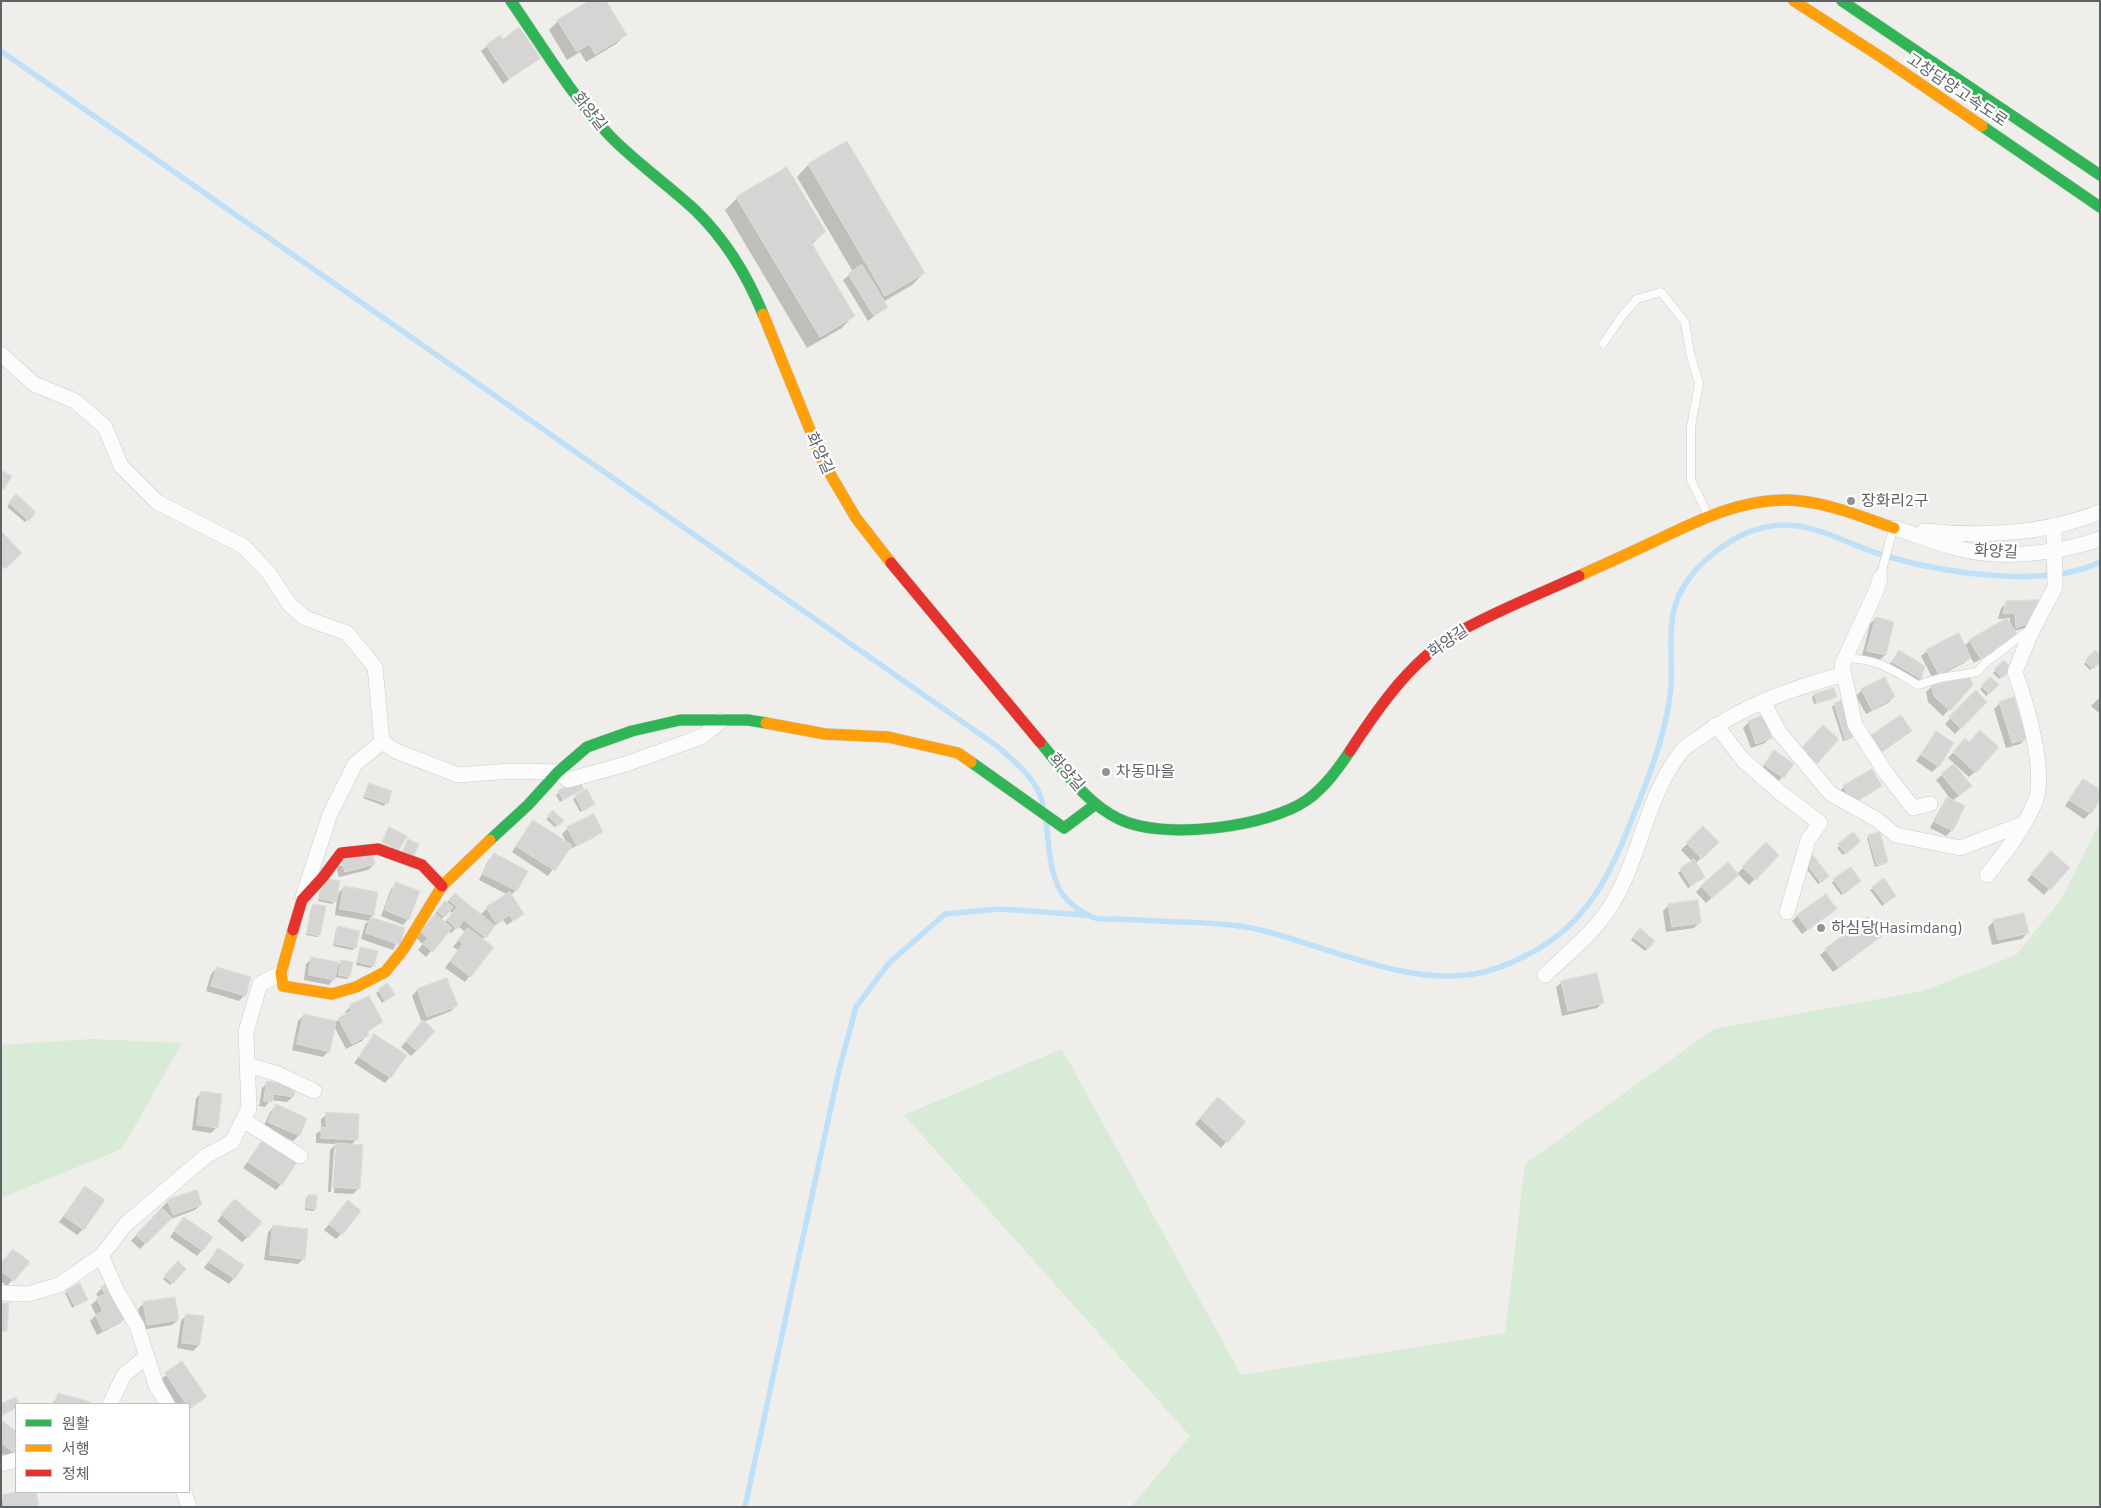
<!DOCTYPE html>
<html>
<head>
<meta charset="utf-8">
<style>
	body { margin:0 }
	#map { position:relative; width:2101px; height:1508px; overflow:hidden; background:#efeeea; font-family:Barlow,"Noto Sans KR",sans-serif }
	canvas { display:block }
	.frame { position:absolute; inset:0; border:2px solid #5f6368; pointer-events:none }
	.legend { position:absolute; left:15px; top:1403px; width:175px; height:90px; box-sizing:border-box; background:#fff; border:1px solid #bfc1c3; margin:0; padding:6px 9px; list-style:none; font-size:15px; color:#5f6368 }
	.legend li { display:flex; align-items:center; gap:10px; height:25px }
	.legend b { width:25px; border:1px solid #bfc1c3 }
</style>
</head>
<body>
<div id="map">
<canvas width="2101" height="1508"></canvas>
<div class="frame"></div>
<ul class="legend">
<li><b style="height:6px;background:#30b455"></b>원활</li>
<li><b style="height:6px;background:#ff9f0a"></b>서행</li>
<li><b style="height:6px;background:#e5322d"></b>정체</li>
</ul>
</div>
<script>
const ctx = document.querySelector('canvas').getContext('2d');
ctx.lineJoin = 'round';
function paint(path, color) { ctx.fillStyle = color; ctx.fill(path, 'evenodd'); }
function strokePath(path, color, width, dash) { ctx.strokeStyle = color; ctx.lineWidth = width; ctx.lineCap = dash ? 'butt' : 'round'; ctx.setLineDash(dash || []); ctx.stroke(path); }
function label(font, color, halo, rows, align = 'center') {
  ctx.font = font + ' Barlow,"Noto Sans KR",sans-serif'; ctx.lineWidth = 4.5; ctx.setLineDash([]); ctx.textBaseline = 'middle'; ctx.strokeStyle = halo; ctx.fillStyle = color; for (const [text, x, y, turn = 0] of rows) {
    ctx.save(); ctx.translate(x, y); ctx.rotate((+turn || 0) * Math.PI / 180); ctx.textAlign = isNaN(turn) ? turn : align; if (halo) ctx.strokeText(text, 0, 0); ctx.fillText(text, 0, 0); ctx.restore();
  }
}
paint(new Path2D(`
	M2100 822V1507H1131L1190 1436 904 1115 1062 1049 1241 1375 1505 1333 1525 1164 1714 1029 1923 991 2016 955 2062 898Z
	M92 1039 182 1043 122 1149 1 1198V1045Z`), '#d8ebd6');
paint(new Path2D(`
	M558 21 625 35 616 44 586 62 580 52 567 60 549 30Z
	M502 40 539 57 503 84 481 51 487 46Z
	M808 165 924 273 912 285 883 302 886 307 868 321 843 280 853 272 797 177Z
	M737 198 824 232 811 245 853 316 842 328 807 348 725 210Z
	M16 496 35 512 25 522 7 507Z
	M2007 603 2031 622 2025 628 2014 631 2011 641 1974 663 1970 657 1964 663 1933 679 1921 656 1927 651 1964 646 1970 641 2010 626V618L1998 619 2001 608Z
	M1876 618 1893 623 1885 655 1879 661 1862 656 1870 624Z
	M1899 651 1924 666 1920 679 1915 684 1887 668Z
	M2096 652 2100 660 2090 670 2084 664Z
	M2004 662 2010 668 1999 679 1993 673Z
	M1991 678 1997 685 1986 696 1980 689Z
	M1972 685 1943 716 1928 702 1926 692 1932 686Z
	M1862 690 1894 697 1888 703 1866 714 1856 696Z
	M1976 692 1986 702 1955 734 1945 724Z
	M1814 695 1836 696 1833 699 1814 704 1812 697Z
	M2100 697V714L2091 706Z
	M2000 703 2026 738 2020 744 2006 748 1994 709Z
	M1835 704 1854 735 1852 738 1843 741 1832 707Z
	M1749 722 1771 737 1765 743 1751 748 1743 728Z
	M1910 731 1876 757 1866 743Z
	M1936 733 1938 766 1932 772 1916 761Z
	M1960 745 1975 772 1969 777 1948 758Z
	M1775 752 1792 764 1777 783 1759 771Z
	M1942 775 1964 792 1952 801 1936 780Z
	M2083 780 2090 813 2084 819 2065 806Z
	M369 785 390 792 384 806 363 798Z
	M1881 786 1875 791 1847 807 1839 792 1844 787Z
	M582 789 560 802 556 795 559 792Z
	M576 797 591 806 580 812 573 799Z
	M1948 799 1963 807 1952 830 1946 836 1930 828 1942 805Z
	M553 812 562 821 555 827 546 819Z
	M533 821 567 844 562 834 568 828 601 831 595 837 570 849 569 847 548 876 512 852Z
	M1703 828 1717 842 1695 864 1701 879 1688 888 1678 873 1693 862 1681 850Z
	M1853 834 1859 841 1843 855 1837 848Z
	M1869 836 1887 861 1884 864 1875 867 1867 838Z
	M1766 844 1777 855 1749 885 1738 874 1706 903 1696 892 1702 886 1737 874Z
	M494 855 516 890 511 895 523 913 507 925 503 920 494 926 482 940 492 948 465 982 445 968 458 950 453 947 465 932 458 926 451 933 448 931 426 957 418 950 423 944 416 938 442 905 450 900 480 915 487 908 508 895 479 880 488 861ZM449 910 452 913 444 923 441 920Z
	M2045 859 2049 889 2044 895 2027 880Z
	M1805 862 1825 878 1818 884 1803 864Z
	M374 864 368 870 339 877 336 866Z
	M1834 880 1857 884 1841 895 1832 883Z
	M322 882 336 896 344 887 373 915 370 918 404 929 393 950 361 939 365 924 369 921 335 915 337 899 332 904 318 901Z
	M397 884 408 919 403 925 381 916 391 889Z
	M1873 888 1892 898 1882 906 1870 890Z
	M313 905 319 935 317 937 306 935 311 908Z
	M1669 905 1700 922 1694 928 1666 932 1663 911Z
	M1835 909 1802 934 1792 921 1798 915Z
	M1994 921 2027 933 2022 939 1992 945 1988 927Z
	M339 928 355 948 352 950 333 946 336 930Z
	M1637 932 1653 941 1645 951 1631 940Z
	M1881 936 1833 972 1820 955 1826 950Z
	M361 949 373 966 370 968 356 965 359 951Z
	M312 959 336 966 342 961 349 976 347 979 335 977 329 985 304 980 306 964Z
	M217 968 245 995 239 1001 206 991 211 974Z
	M446 979 456 1005 451 1011 423 1022 417 1050 411 1056 401 1047 422 1023 412 996 417 990Z
	M1562 982 1603 1002 1597 1008 1562 1016 1556 987Z
	M388 985 394 995 382 1003 376 993Z
	M351 1006 381 1022 366 1033 367 1035 362 1041 346 1049 334 1026 329 1051 323 1057 292 1050 298 1021 304 1015 335 1022 346 1015 345 1012Z
	M374 1036 390 1077 385 1083 354 1063Z
	M268 1082 293 1097 287 1102 271 1100 265 1107 259 1106 262 1088Z
	M202 1093 217 1127 211 1133 192 1130 196 1098Z
	M1213 1105 1226 1142 1221 1148 1195 1124Z
	M276 1106 299 1135 293 1141 263 1128 270 1112Z
	M327 1114 356 1140 351 1145 359 1188 353 1194 334 1193 337 1149H334L331 1192H328L330 1150 336 1144 316 1143V1134L321 1130V1119Z
	M264 1140 281 1184 276 1190 243 1168Z
	M85 1188 83 1229 77 1235 59 1222Z
	M308 1196 315 1209 313 1211 305 1210 306 1198Z
	M168 1201 201 1205 195 1210 168 1220 140 1249 131 1241Z
	M230 1206 248 1237 242 1242 217 1221Z
	M343 1208 341 1234 336 1239 324 1230Z
	M184 1218 202 1250 197 1256 170 1237Z
	M274 1226 303 1259 298 1264 264 1260 268 1232Z
	M218 1249 234 1278 229 1284 204 1268Z
	M28 1262 7 1286 1 1281V1264Z
	M178 1263 185 1270 170 1285 163 1279Z
	M102 1288 126 1317 120 1323 97 1335 90 1321 96 1315 91 1305 99 1298 96 1294Z
	M67 1291 86 1299 72 1308 65 1293Z
	M144 1303 178 1320 172 1325 141 1330 138 1309Z
	M186 1315 199 1345 193 1351 177 1348 181 1321Z
	M182 1363 205 1397 189 1410V1404H176L160 1380Z
	M59 1394 90 1403 89 1404H52Z
	M1 1422 16 1432V1455L11 1460 1 1453Z
	M24 1492H35L38 1507H1L2 1497Z`), '#0003');
strokePath(new Path2D(`
	M1 51 997 746C1016 763 1039 780 1043 806
	M1046 823C1049 843 1049 867 1058 886 1064 900 1080 913 1095 918 1101 920 1109 919 1116 919 1137 920 1159 921 1180 922 1211 923 1242 924 1272 933 1334 950 1409 985 1474 974 1493 971 1510 964 1527 955 1592 923 1613 867 1638 804 1653 766 1667 728 1671 687 1673 658 1666 623 1679 595 1691 570 1715 549 1740 536 1797 507 1835 542 1889 557 1945 573 2047 589 2100 562
	M745 1507 839 1070 856 1007 889 963 945 914 999 909 1086 915`), '#bfe0f9', 5.5);
const building = new Path2D(`
	M589 1H606L627 35 595 54 589 44 577 52 557 20Z
	M519 27 541 58 509 79 486 45 500 35 503 39Z
	M847 141 925 273 885 296 808 164Z
	M787 167 826 232 811 242 855 316 820 337 736 197Z
	M862 265 888 307 874 316 848 274Z
	M1 470 12 476 4 489 1 488Z
	M16 494 36 512 29 521 9 503Z
	M1 531 22 553 5 569 1 566Z
	M2043 600 2032 622 2016 628 2015 613 2003 614 2006 601Z
	M1876 617 1894 622 1886 655 1867 651Z
	M2007 618 2018 636 1980 658 1969 640Z
	M1959 633 1971 658 1939 674 1926 650Z
	M1899 650 1925 666 1921 679 1892 662Z
	M2095 650 2100 654V662L2093 669 2085 661Z
	M2004 660 2012 669 2002 678 1994 670Z
	M1885 677 1895 697 1872 710 1861 689Z
	M1991 677 1999 685 1989 694 1981 686Z
	M1970 678 1973 685 1950 711 1934 696 1931 685Z
	M1834 688 1837 697 1817 703 1814 694Z
	M1976 690 1987 702 1961 729 1949 717Z
	M2014 697 2027 739 2012 743 1999 702Z
	M1844 700 1855 736 1845 739 1834 703Z
	M1764 715 1772 738 1756 744 1748 721Z
	M1901 715 1912 731 1882 752 1870 736Z
	M1823 725 1839 739 1817 764 1801 749Z
	M1980 730 1999 747 1976 773 1953 752 1965 738 1969 742Z
	M1936 731 1954 743 1939 767 1921 755Z
	M1774 750 1794 764 1784 778 1764 765Z
	M1954 764 1972 786 1959 796 1941 774Z
	M1872 769 1882 786 1853 803 1843 786Z
	M2083 779 2100 789V800L2091 814 2069 800Z
	M579 780 584 789 563 800 558 791Z
	M369 783 392 791 388 804 364 796Z
	M587 789 595 804 583 811 575 796Z
	M1947 797 1965 806 1953 831 1935 822Z
	M553 810 564 821 558 826 548 816Z
	M594 814 603 832 576 845 567 827Z
	M533 820 572 845 555 871 516 846Z
	M1703 826 1719 842 1702 859 1686 843Z
	M389 827 407 836 399 850 382 842Z
	M1853 832 1861 841 1846 854 1838 844Z
	M1880 832 1888 862 1877 865 1868 835Z
	M408 839 419 844 413 858 402 853Z
	M1766 842 1779 855 1756 880 1742 867Z
	M2051 851 2070 868 2050 890 2031 874Z
	M372 852 375 864 345 872 341 859Z
	M494 853 528 871 517 891 483 874Z
	M1813 855 1829 876 1821 883 1804 861Z
	M1694 859 1705 877 1691 886 1680 869Z
	M1728 862 1739 875 1712 898 1701 886Z
	M1851 867 1861 881 1844 894 1833 879Z
	M324 878 340 881 336 902 320 899Z
	M1884 878 1896 896 1885 904 1872 887Z
	M396 882 420 891 409 920 385 910Z
	M344 886 378 892 374 915 340 909Z
	M510 892 524 914 513 921 510 915 496 923 486 907Z
	M455 893 495 926 486 938 464 920 457 929 447 920 457 907 449 900Z
	M1826 894 1837 909 1808 930 1797 915Z
	M1698 900 1701 923 1672 927 1668 904Z
	M445 901 453 907 445 917 437 911Z
	M313 904 326 906 320 936 307 933Z
	M2024 913 2029 933 1998 940 1993 920Z
	M436 914 452 928 433 952 423 944 428 938 421 932Z
	M371 917 405 928 400 945 366 933Z
	M1868 917 1882 936 1839 968 1825 949Z
	M338 926 360 931 356 948 335 944Z
	M468 928 494 947 471 977 450 961 463 944 458 940Z
	M1640 928 1655 941 1648 949 1633 937Z
	M361 947 378 951 374 966 357 962Z
	M311 957 338 962 335 980 309 975Z
	M341 960 353 962 350 977 339 975Z
	M217 967 251 977 246 996 211 986Z
	M1597 973 1604 1003 1568 1011 1561 981Z
	M447 978 458 1006 427 1017 417 989Z
	M388 983 395 995 385 1001 378 989Z
	M369 996 383 1022 367 1031 369 1035 352 1044 338 1018 351 1011 350 1005Z
	M304 1014 336 1021 330 1052 297 1044Z
	M423 1020 435 1031 417 1051 406 1041Z
	M374 1034 407 1055 391 1078 359 1057Z
	M267 1081 296 1086 294 1097 274 1094 272 1102 264 1101Z
	M201 1091 222 1094 218 1128 197 1125Z
	M1218 1097 1246 1122 1227 1143 1200 1118Z
	M276 1104 307 1118 300 1136 268 1122Z
	M326 1112 359 1114 358 1140 321 1138V1127L326 1128Z
	M264 1138 298 1161 282 1185 248 1162Z
	M336 1143 363 1145 360 1189 333 1187Z
	M85 1186 105 1200 84 1230 64 1216Z
	M197 1190 202 1205 173 1215 167 1200Z
	M308 1195H317L316 1209 307 1208Z
	M235 1199 262 1222 248 1238 221 1214Z
	M348 1200 361 1211 342 1235 329 1224Z
	M162 1208 172 1218 146 1244 136 1235Z
	M184 1217 213 1237 203 1251 174 1231Z
	M273 1225 308 1229 305 1259 270 1255Z
	M218 1248 244 1265 235 1279 209 1262Z
	M13 1249 30 1262 14 1281 1 1271V1263Z
	M178 1261 186 1269 173 1284 164 1276Z
	M80 1283 88 1300 75 1306 66 1290Z
	M109 1283 128 1318 103 1330 95 1315 103 1311 96 1298 105 1294 101 1287Z
	M175 1297 179 1320 147 1325 143 1302Z
	M1 1303H9L7 1331H1Z
	M186 1314 204 1316 200 1345 182 1343Z
	M182 1361 207 1397 189 1409V1404H186L165 1373Z
	M58 1393 91 1402V1404H55Z
	M16 1397 19 1404H16V1408L1 1416V1404Z
	M1 1420 16 1431V1454L1 1443Z
	M18 1492H36L39 1507H4L2 1495Z`);
paint(building, '#d6d5d3');
strokePath(building, '#deddd9', 1);
const lane = new Path2D(`
	M1603 344 1622 316 1637 299 1661 292 1685 322 1690 353 1699 383 1691 427V480L1708 515
	M1880 578 1893 529
	M1845 658C1878 659 1891 669 1918 685L1940 678 1977 672 1985 663 2029 630`);
const street = new Path2D(`
	M1 354 34 384 75 401 105 427 121 466 157 502 243 546 269 573 289 604 305 618 347 633 375 667 382 742 396 751 458 775 510 771 558 772 568 780 626 764 690 741 704 735 721 721
	M1894 528C1914 534 1935 542 1956 548 2001 560 2056 554 2100 539
	M1924 531C1981 537 2046 534 2100 512
	M1880 578 1877 589 1842 665 1855 725 1886 773 1913 808 1930 804
	M1763 702 1779 732 1831 794 1876 819 1896 835 1960 848 2023 824
	M1716 725 1743 760 1782 794 1820 823 1808 840 1787 912
	M1987 875C2005 853 2024 829 2035 802 2047 772 2026 702 2015 672L2030 635 2055 587 2054 525
	M303 897 330 814 355 764 382 742
	M1545 975C1568 953 1596 931 1612 904 1641 856 1646 797 1681 752 1685 746 1693 742 1699 738 1741 706 1793 688 1844 674
	M248 1065 278 1074 314 1091
	M243 1120 300 1156
	M1 1293 28 1294 59 1285 101 1256
	M110 1404 124 1375 146 1357
	M167 1404 156 1385 137 1326 117 1291 101 1256 126 1224 206 1156 232 1142 249 1108 246 1032 260 984 281 973
	M1 1464 16 1460
	M184 1492 189 1507`);
const fast = new Path2D(`
	M511 1C543 47 572 97 612 138 638 164 668 185 695 210 725 239 747 275 763 314
	M1842 1 2100 175
	M1982 126 2100 207
	M1040 742C1063 769 1086 803 1119 819 1163 841 1268 827 1307 800 1325 787 1338 769 1350 751
	M971 762 1064 828 1096 804
	M490 840 528 805 558 772 587 747 632 731 680 720H748L766 723`);
const slow = new Path2D(`
	M1794 1 1884 59 1982 126
	M763 314 823 462 856 518 891 563
	M1579 576C1605 564 1630 553 1655 541 1697 521 1740 499 1788 500 1824 501 1860 516 1894 528
	M766 723 825 734 888 737 958 753 971 762
	M293 930 281 973 283 986 332 994 356 987 385 972 403 950 442 886 490 840`);
const jam = new Path2D(`
	M891 563 1040 742
	M1350 751C1380 705 1414 656 1464 629 1501 609 1541 593 1579 576
	M293 930 302 900 323 877 341 853 378 849 422 865 442 886`);
strokePath(lane, '#cbcccc', 9);
strokePath(street, '#cbcccc', 16);
strokePath(fast, '#cacacb', 12);
strokePath(slow, '#cacacb', 12);
strokePath(jam, '#cacacb', 12);
strokePath(lane, '#fdfcfc', 8);
strokePath(street, '#fdfcfc', 15);
strokePath(fast, '#30b455', 11);
strokePath(slow, '#ff9f0a', 11);
strokePath(jam, '#e5322d', 11);
for (const [x, y, r, color] of [
	[1851,501,5,"#919496"],
	[1106,772,5,"#919496"],
	[1821,928,5,"#919496"]
]) { const dot = new Path2D(); dot.arc(x, y, r, 0, 2 * Math.PI); ctx.fillStyle = color; ctx.fill(dot); strokePath(dot, '#fff', 2); }
label('16px', '#5f6368', '#fff', [
	["고창담양고속도로",1957,90,34],
	["화양길",590,111,52],
	["화양길",820,453,65],
	["화양길",1996,551,3],
	["화양길",1448,641,-34],
	["화양길",1067,772,49]
]);
label('16px', '#5f6368', '#fff', [
	["장화리2구",1861,501],
	["차동마을",1116,772],
	["하심당(Hasimdang)",1831,928]
], 'left');
</script>
</body>
</html>
